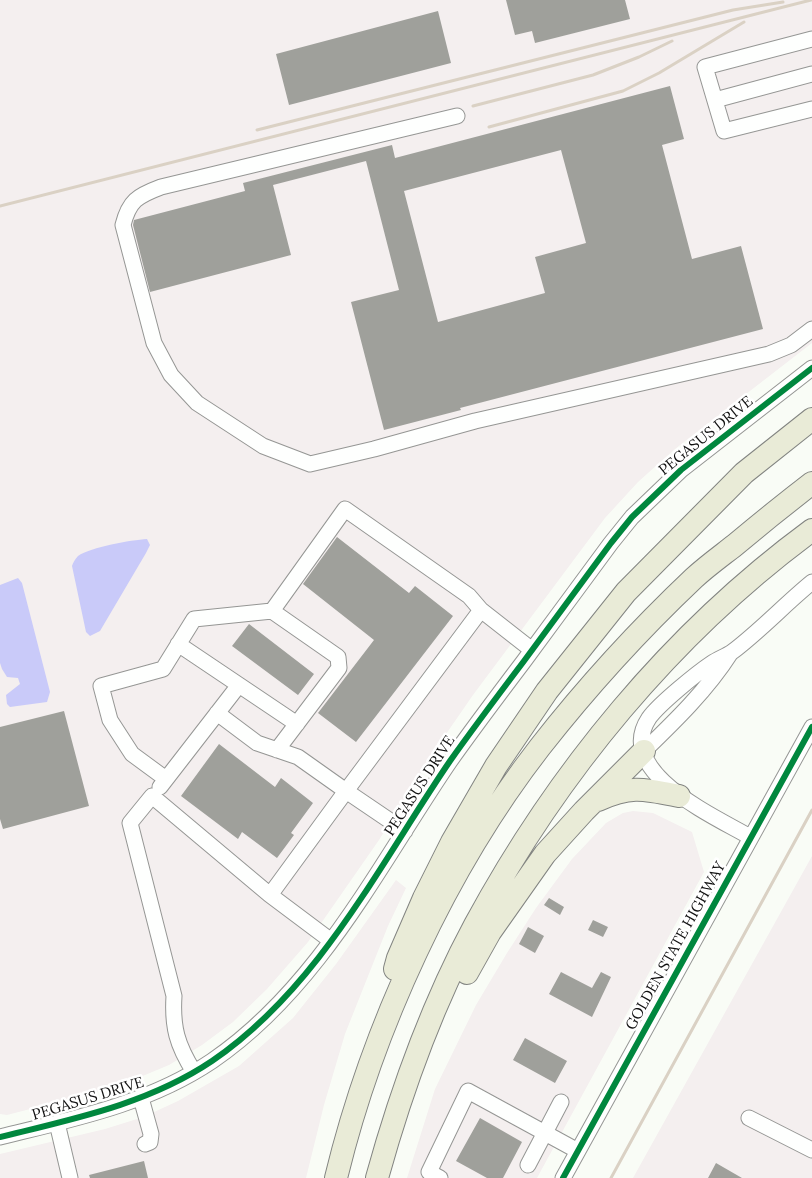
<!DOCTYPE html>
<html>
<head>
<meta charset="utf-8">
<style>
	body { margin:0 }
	canvas { display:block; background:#f9fcf6 }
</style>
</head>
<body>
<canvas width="812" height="1178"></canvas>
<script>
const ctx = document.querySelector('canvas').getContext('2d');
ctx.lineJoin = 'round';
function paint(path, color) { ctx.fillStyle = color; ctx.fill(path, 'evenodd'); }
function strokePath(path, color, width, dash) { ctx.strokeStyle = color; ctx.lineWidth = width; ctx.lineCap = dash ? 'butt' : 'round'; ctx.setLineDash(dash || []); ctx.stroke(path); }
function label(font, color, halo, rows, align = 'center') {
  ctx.font = font + ' Lora,serif'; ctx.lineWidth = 5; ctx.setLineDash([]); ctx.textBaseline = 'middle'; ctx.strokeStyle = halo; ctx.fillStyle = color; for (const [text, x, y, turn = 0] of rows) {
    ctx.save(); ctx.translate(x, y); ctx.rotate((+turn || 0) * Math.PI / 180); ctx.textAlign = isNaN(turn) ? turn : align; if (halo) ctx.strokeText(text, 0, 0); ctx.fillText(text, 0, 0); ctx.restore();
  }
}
paint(new Path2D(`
	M0 0H812V343L675 449 638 482 605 518 473 695 435 750 379 840 308 942 267 989 233 1022 202 1045 169 1065 133 1080 96 1092 7 1115 0 1114Z
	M633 811 653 813 692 832 704 872 537 1178H407L435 1089 476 1005 507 953 536 908 572 859 606 823 623 813Z
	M812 856V1178H633Z
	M396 880 406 888 388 926 345 1034 324 1105 306 1178H0V1154L105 1129 137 1119H139L178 1101 239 1066 293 1018 336 964Z`), '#f4efef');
paint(new Path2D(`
	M147 539 150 545 146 553 100 631 90 636 86 632 72 566C73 563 75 559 78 556 91 547 131 540 147 539Z
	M18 578 22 583 50 692 47 702 10 707 7 704 6 695 20 684 18 678 7 677 2 669 0 663V585Z`), '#c9caf9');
paint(new Path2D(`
	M506 0H625L630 19 535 43 532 31 515 35Z
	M438 11 451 63 289 105 276 54Z
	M670 86 684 139 662 145 692 259 741 246 763 329 460 408 461 410 384 430 351 302 399 290 366 161 273 185 291 255 150 292 133 225 134 220 245 191 243 183 392 145 395 158ZM561 150 586 243 535 257 545 293 438 322 404 191Z
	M337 537 409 593 415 586 453 616 356 742 318 713 374 640 303 584Z
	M249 624 314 674 298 695 232 646Z
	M64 711 89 806 3 829 0 819V727Z
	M219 744 275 787 281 778 313 803 291 833 294 835 277 858 242 832 238 839 181 796Z
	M549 898 564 907 560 915 544 905Z
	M593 920 608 927 603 937 588 930Z
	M528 927 544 936 535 953 519 944Z
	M561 972 592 988 601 972 611 977 592 1017 549 994Z
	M525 1038 567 1061 555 1083 513 1060Z
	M480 1118 522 1142 503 1178H487L456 1161Z
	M144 1161 148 1178H90L89 1175Z
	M716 1163 742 1178H708Z`), '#9fa09b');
const minor = new Path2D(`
	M812 39 705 67 724 131 812 109
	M715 100 812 74
	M457 116 161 187C137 196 129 201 123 225L154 343 171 375 197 403 263 446 310 464 374 449 475 421 769 354 791 345 812 329
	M272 611 345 509 469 596 481 610
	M178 644 297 724
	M217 713 257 743 298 757 346 791 270 895 330 940
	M644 751C675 721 707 690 730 654
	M166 779 132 754 110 720 101 686 163 669 194 619 272 611 338 657 339 668 277 750
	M160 787 239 685
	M405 831 346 791 481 610 532 650
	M750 837C716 817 613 772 649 718 659 704 697 673 712 663 718 659 726 656 732 652 760 631 785 604 812 582
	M194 1072C177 1045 172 1027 174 996L130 823 152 796 270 895
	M141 1098 151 1134 150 1142 145 1144
	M749 1118 812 1150
	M57 1123 70 1178
	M0 1137C73 1119 148 1104 212 1061 319 988 379 865 450 761 474 727 499 694 524 661 553 622 582 582 611 543L632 517 681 470 812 368
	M528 1165 561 1102
	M440 1178 429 1172 468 1091 578 1151
	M563 1178 812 727`);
const highway = new Path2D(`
	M598 800C631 785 644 789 679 796
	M395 969 398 958 424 898 452 842 496 766 547 691 626 592 744 473 812 419
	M467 973 490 932 545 854 584 811 644 751
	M336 1178C372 1029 446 868 540 747 587 687 639 630 694 578 707 566 721 556 735 545 760 524 786 503 812 483
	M377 1178C401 1091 432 1005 475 925 557 773 672 633 812 530`);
strokePath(minor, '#959694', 17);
strokePath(highway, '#828481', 24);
strokePath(minor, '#fefffe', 15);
strokePath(highway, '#e9ebd7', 22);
strokePath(new Path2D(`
	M473 106 593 75 639 57 672 41
	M489 127 623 91 659 73 744 22
	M257 130 733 10 783 2
	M0 206 811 0
	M611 1178 812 810`), '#dad1c4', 3);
strokePath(new Path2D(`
	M0 1137C73 1119 148 1104 212 1061 319 988 379 865 450 761 474 727 499 694 524 661 553 622 582 582 611 543L632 517 681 470 812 368
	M563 1178 812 727`), '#00873e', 6);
label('15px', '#101010', '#fff', [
	["PEGASUS DRIVE",706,436,-39],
	["PEGASUS DRIVE",420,786,-57],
	["GOLDEN STATE HIGHWAY",676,946,-61],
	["PEGASUS DRIVE",88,1099,-17]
]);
</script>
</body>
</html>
